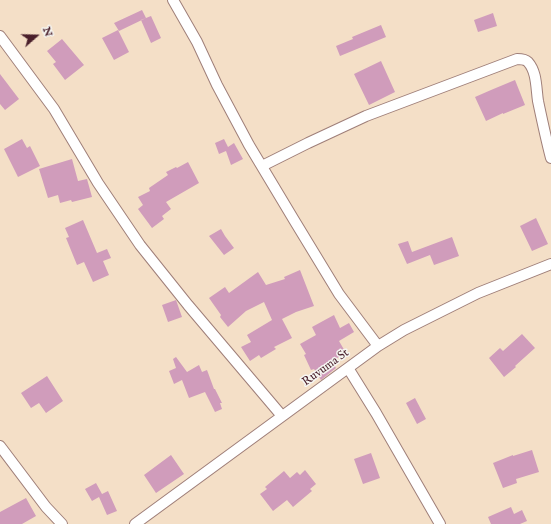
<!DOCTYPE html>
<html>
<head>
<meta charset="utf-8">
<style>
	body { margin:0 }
	#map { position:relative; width:551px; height:524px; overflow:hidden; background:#f4dfc7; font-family:"IM FELL English",serif }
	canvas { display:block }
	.north { position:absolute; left:16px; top:16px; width:40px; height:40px; -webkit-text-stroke:3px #f6f6f2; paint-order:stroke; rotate:70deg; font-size:11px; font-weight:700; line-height:16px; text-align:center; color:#4a1f2b }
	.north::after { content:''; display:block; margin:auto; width:14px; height:18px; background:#4a1f2b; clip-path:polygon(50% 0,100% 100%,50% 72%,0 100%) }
</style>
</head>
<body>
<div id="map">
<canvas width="551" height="524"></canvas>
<div class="north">N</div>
</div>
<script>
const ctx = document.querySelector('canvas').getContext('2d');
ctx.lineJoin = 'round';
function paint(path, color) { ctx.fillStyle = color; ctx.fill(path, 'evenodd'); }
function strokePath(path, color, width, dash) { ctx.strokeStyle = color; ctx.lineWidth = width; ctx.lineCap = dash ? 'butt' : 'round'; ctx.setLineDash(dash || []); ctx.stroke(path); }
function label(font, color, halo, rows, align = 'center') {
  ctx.font = font + ' "IM FELL English",serif'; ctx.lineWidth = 3; ctx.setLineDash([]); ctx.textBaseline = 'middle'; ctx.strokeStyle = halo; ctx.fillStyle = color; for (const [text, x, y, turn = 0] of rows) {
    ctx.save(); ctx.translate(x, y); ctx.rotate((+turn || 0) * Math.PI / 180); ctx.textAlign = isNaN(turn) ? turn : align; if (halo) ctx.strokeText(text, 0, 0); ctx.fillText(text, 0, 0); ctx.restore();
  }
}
paint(new Path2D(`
	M142 10 146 18 119 31 114 23Z
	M493 13 497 26 478 32 474 20Z
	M151 16 161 38 151 43 141 20Z
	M381 25 386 37 340 56 336 46 353 39 352 37Z
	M118 30 129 52 114 60 102 38Z
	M62 39 84 65 65 80 53 64 56 62 47 51Z
	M381 61 395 92 369 105 354 74Z
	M0 74 19 99 5 110 0 104Z
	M515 80 525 105 503 114V113L486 121 475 97 491 90Z
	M22 139 27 148 30 146 40 166 18 177 4 149Z
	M224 139 228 147 234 143 243 159 231 165 226 151 219 154 215 143Z
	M72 159 78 181 87 179 92 197 72 202 71 200 60 203 58 195 48 198 39 169Z
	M188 162 199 183 166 202 171 209 162 216 164 219 152 228 138 209 143 205 138 197 150 191 149 188 168 175 166 172 176 167 177 168Z
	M536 218 548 244 532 251 520 226Z
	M83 220 97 253 107 249 111 258 103 261 109 275 93 282 84 262 77 265 66 238 69 237 65 228Z
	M221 229 225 236 234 248 224 255 209 236Z
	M452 237 459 256 434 265 430 255 407 264 398 244 408 241 412 252Z
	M300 270 314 306 296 312 282 319 292 338 274 347 276 349 261 358 259 355 250 361 241 347 251 342 247 335 272 320 264 302 246 311 228 327 220 317 221 315 209 298 225 287 229 293 258 272 266 285 285 279 284 277Z
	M176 300 182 317 168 322 162 305Z
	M334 315 340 328 349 323 354 332 339 341 346 353 332 361 336 368 321 380 314 369 311 370 304 355 306 354 300 344 316 335 312 327Z
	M522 334 535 348 515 366 516 367 504 377 489 358 500 348 503 351Z
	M176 357 187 372 199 365 202 372 207 370 214 389H215L222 403H220L222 409 215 412 205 392 189 398 182 380 174 384 169 371 176 368 173 359Z
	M47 376 63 401 46 413 39 403 31 408 21 393Z
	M415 398 426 419 417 424 406 403Z
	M532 450 539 472 516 479 517 483 503 488 493 463 513 455V456Z
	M371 453 380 478 363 484 354 459Z
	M171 455 184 474 156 493 144 475Z
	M305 470 316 484 310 489 312 491 293 507 287 500 273 511 260 494 267 489 265 487 284 471 290 478 297 472 300 475Z
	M96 483 102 494 108 491 117 511 107 515 99 497 92 501 85 489Z
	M26 498 36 516 22 524H0V512Z
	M511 507 514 514 522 510 527 521 520 524H491L488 517Z`), '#d09cbb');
const minor = new Path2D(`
	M173 0 197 42 217 85 249 145 294 220 339 294 378 346
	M0 36 54 109 98 183 140 245 188 305 282 416
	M262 166 308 143 366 116 517 59C521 59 525 59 528 62 537 72 536 88 538 101 542 120 546 139 551 158
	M348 368 376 413 440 524
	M0 446 46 507 62 524
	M135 524 378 346 404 330 478 293 551 264`);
strokePath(minor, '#9f7f79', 12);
strokePath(minor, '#fff', 10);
label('12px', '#4a1f2b', '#f6f6f2', [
	["Ruvuma St",326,368,-36]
]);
</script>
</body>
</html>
